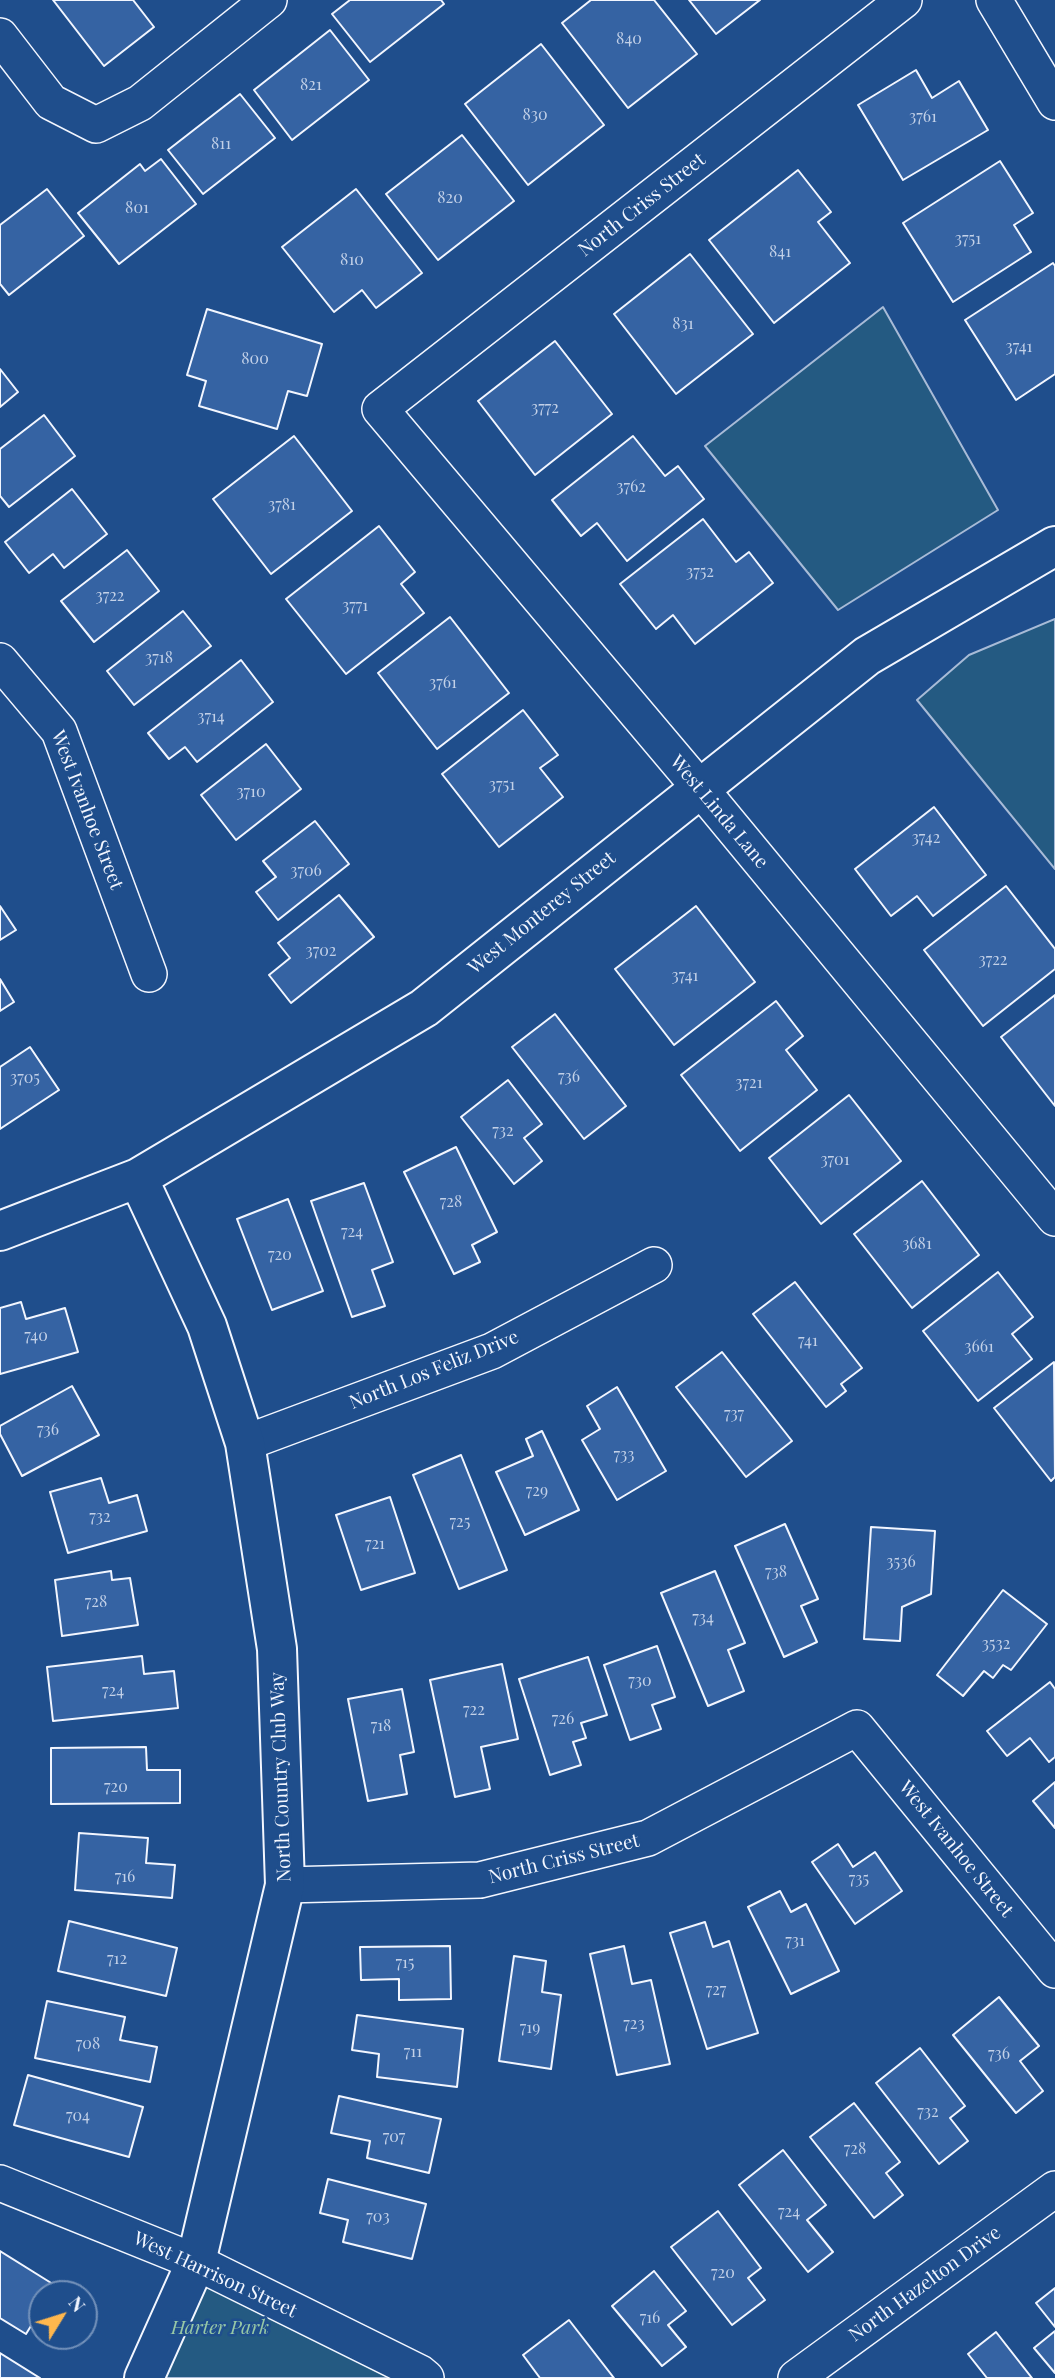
<!DOCTYPE html>
<html>
<head>
<meta charset="utf-8">
<style>
	body { margin:0 }
	#map { position:relative; width:1055px; height:2378px; overflow:hidden; background:#1f4e8c; font-family:"Playfair Display",serif }
	canvas { display:block }
	.north { position:absolute; left:28px; top:2280px; width:70px; height:70px; box-sizing:border-box; background:#1f4e8c; border:2px solid #7391ba; border-radius:50%; rotate:52deg; font-size:19px; font-weight:700; line-height:28px; text-align:center; color:#f2f6ff }
	.north::after { content:''; display:block; margin:auto; width:24px; height:32px; background:#ffb74d; clip-path:polygon(50% 0,100% 100%,50% 72%,0 100%) }
</style>
</head>
<body>
<div id="map">
<canvas width="1055" height="2378"></canvas>
<div class="north">N</div>
</div>
<script>
const ctx = document.querySelector('canvas').getContext('2d');
ctx.lineJoin = 'round';
function paint(path, color) { ctx.fillStyle = color; ctx.fill(path, 'evenodd'); }
function strokePath(path, color, width, dash) { ctx.strokeStyle = color; ctx.lineWidth = width; ctx.lineCap = dash ? 'butt' : 'round'; ctx.setLineDash(dash || []); ctx.stroke(path); }
function label(font, color, halo, rows, align = 'center') {
  ctx.font = font + ' "Playfair Display",serif'; ctx.lineWidth = 5; ctx.setLineDash([]); ctx.textBaseline = 'middle'; ctx.strokeStyle = halo; ctx.fillStyle = color; for (const [text, x, y, turn = 0] of rows) {
    ctx.save(); ctx.translate(x, y); ctx.rotate((+turn || 0) * Math.PI / 180); ctx.textAlign = isNaN(turn) ? turn : align; if (halo) ctx.strokeText(text, 0, 0); ctx.fillText(text, 0, 0); ctx.restore();
  }
}
const green = new Path2D(`
	M883 307 998 510 838 610 705 446Z
	M1055 619V869L917 700 969 655Z
	M196 2262 426 2378H144Z`);
paint(green, '#245a82');
strokePath(green, '#a8bbd7', 2);
const building = new Path2D(`
	M53 0H133L154 27 104 66Z
	M350 0H441L444 4 370 62 332 14Z
	M591 0H654L697 54 628 108 562 23Z
	M689 0H760L716 34Z
	M330 30 369 80 292 140 254 90Z
	M541 44 604 125 528 185 465 104Z
	M916 70 932 98 959 81 988 130 903 180 858 105Z
	M240 94 275 138 203 194 168 150Z
	M462 135 514 201 438 260 386 194Z
	M161 159 196 204 119 264 78 213 140 164 145 171Z
	M1000 161 1033 213 1014 225 1031 252 953 302 903 223Z
	M798 170 831 212 818 222 850 263 774 323 709 240Z
	M47 189 84 236 9 295 0 284V225Z
	M356 189 422 273 376 308 362 290 334 312 282 247Z
	M690 254 753 334 676 394 614 314Z
	M1053 263 1055 266V374L1016 400 965 320Z
	M207 309 322 344 307 396 288 391 277 429 199 406 206 381 187 375Z
	M555 341 612 414 535 475 478 401Z
	M0 369 18 392 0 407Z
	M44 415 75 456 9 507 0 496V449Z
	M294 436 352 511 271 574 213 499Z
	M633 436 665 476 678 466 704 499 627 561 597 523 581 536 552 500Z
	M72 489 107 534 64 568 53 554 29 573 5 542Z
	M703 519 736 562 749 552 773 583 695 644 673 615 656 629 620 584Z
	M379 526 415 572 401 584 424 613 346 674 286 599Z
	M127 550 159 591 94 642 61 601Z
	M183 611 211 646 134 705 107 671Z
	M450 617 509 693 437 749 378 673Z
	M241 660 273 702 197 762 185 747 169 759 148 733Z
	M523 710 558 755 540 768 563 797 499 847 442 774Z
	M266 744 301 789 236 840 201 795Z
	M934 807 986 875 933 916 917 896 891 916 855 869Z
	M315 821 349 864 278 920 256 892 276 877 263 861Z
	M1006 886 1055 949V969L983 1026 924 950Z
	M339 895 374 937 291 1003 269 975 290 958 278 943Z
	M0 906 16 930 0 940Z
	M696 906 755 982 674 1045 615 969Z
	M0 979 14 1002 0 1011Z
	M1055 995V1106L1001 1037Z
	M776 1001 803 1036 786 1050 817 1090 740 1151 681 1075Z
	M555 1014 626 1106 584 1139 512 1047Z
	M30 1047 59 1090 0 1129V1067Z
	M508 1080 542 1124 524 1138 542 1161 514 1184 461 1117Z
	M849 1095 901 1161 821 1224 769 1158Z
	M456 1147 497 1232 472 1245 480 1262 454 1274 404 1172Z
	M922 1181 979 1255 912 1308 854 1234Z
	M364 1183 393 1262 372 1270 385 1306 352 1317 311 1201Z
	M288 1199 323 1291 272 1310 237 1219Z
	M998 1272 1033 1317 1012 1334 1032 1359 978 1401 923 1331Z
	M795 1282 862 1368 841 1384 846 1391 826 1407 753 1314Z
	M21 1302 26 1319 65 1308 78 1352 0 1374V1308Z
	M722 1352 792 1441 746 1477 676 1387Z
	M1054 1362 1055 1477 1051 1481 994 1408Z
	M72 1386 99 1435 22 1476 0 1434V1426Z
	M617 1387 666 1471 617 1500 582 1440 600 1429 587 1406Z
	M542 1431 579 1510 525 1535 496 1472 533 1456 526 1439Z
	M461 1455 507 1570 459 1589 413 1475Z
	M101 1478 109 1503 137 1495 147 1531 68 1553 50 1492Z
	M390 1497 415 1573 361 1590 336 1515Z
	M785 1524 818 1599 801 1606 817 1642 784 1657 735 1546Z
	M871 1527 935 1531 931 1594 902 1607 900 1641 864 1639Z
	M111 1571 112 1580 130 1578 138 1625 62 1636 55 1580Z
	M715 1571 745 1643 728 1650 744 1691 708 1706 661 1593Z
	M1003 1590 1047 1624 1011 1670 1003 1665 993 1678 984 1671 963 1696 937 1675Z
	M657 1646 675 1697 652 1705 661 1729 630 1740 604 1665Z
	M142 1656 144 1674 174 1671 178 1708 53 1721 47 1667Z
	M588 1657 607 1715 581 1723 586 1738 573 1742 581 1765 550 1775 519 1679Z
	M502 1664 518 1739 481 1747 490 1789 455 1797 430 1680Z
	M1050 1682 1055 1689V1757L1049 1762 1030 1738 1007 1756 987 1731Z
	M402 1689 414 1752 400 1755 407 1794 368 1801 348 1699Z
	M146 1747 147 1770H180V1803L51 1804V1748Z
	M1055 1782V1828L1033 1801Z
	M79 1833 148 1838 146 1863 175 1865 172 1898 75 1890Z
	M838 1844 853 1867 875 1852 902 1891 855 1924 812 1862Z
	M780 1891 791 1912 806 1904 839 1971 791 1994 748 1907Z
	M69 1921 177 1948 166 1996 58 1971Z
	M705 1922 713 1947 729 1941 758 2033 707 2049 670 1933Z
	M450 1946 451 1999 399 2000V1979L361 1980 360 1947Z
	M624 1946 632 1984 651 1980 670 2064 617 2075 590 1954Z
	M514 1956 546 1961 542 1992 561 1995 551 2069 499 2061Z
	M999 1997 1039 2046 1020 2061 1043 2091 1016 2113 953 2035Z
	M47 2001 125 2017 120 2040 157 2047 150 2082 35 2058Z
	M357 2015 463 2029 457 2087 377 2077 379 2054 352 2050Z
	M920 2048 965 2106 950 2118 968 2141 939 2164 876 2083Z
	M28 2075 143 2107 129 2157 14 2125Z
	M339 2096 441 2119 429 2173 367 2158 370 2141 331 2133Z
	M854 2103 900 2162 886 2173 903 2195 874 2218 810 2137Z
	M783 2150 826 2205 807 2220 833 2252 808 2272 739 2185Z
	M328 2179 426 2204 412 2259 343 2242 348 2220 320 2213Z
	M718 2211 761 2268 748 2278 765 2300 732 2325 671 2247Z
	M0 2251 56 2286 51 2294H42V2308L26 2334 0 2318Z
	M654 2271 686 2311 668 2325 686 2347 662 2366 612 2306Z
	M1055 2288V2327L1036 2303Z
	M569 2320 614 2378H540L523 2355Z
	M1055 2331V2373L1034 2348Z
	M996 2332 1032 2378H987L968 2354Z
	M0 2353 40 2378H0Z`);
paint(building, '#3563a3');
strokePath(building, '#f2f6ff', 2);
const street = new Path2D(`
	M904 0 380 409 699 787 1055 1218
	M994 0 1055 102
	M0 36 51 102 96 125 140 103 269 0
	M0 661 59 731 149 974
	M245 1443 492 1351 654 1265
	M285 1885 480 1880 648 1838 857 1728 1055 1970
	M0 2183 196 2262 420 2373 426 2378
	M796 2378 1055 2189`);
const secondary = new Path2D(`
	M138 1178 207 1326 245 1443 277 1649 285 1885 196 2262 144 2378
	M0 1231 138 1178 424 1008 867 656 1055 546`);
strokePath(street, '#f2f6ff', 38);
strokePath(secondary, '#f2f6ff', 42);
strokePath(street, '#1f4e8c', 35);
strokePath(secondary, '#1f4e8c', 38);
label('16px', '#c3d1e8', null, [
	["840",629,39],
	["821",311,85],
	["830",535,115],
	["3761",923,117],
	["811",221,144],
	["820",450,198],
	["801",137,208],
	["3751",968,239],
	["841",780,252],
	["810",352,260],
	["831",683,324],
	["3741",1019,347],
	["800",255,359],
	["3772",545,408],
	["3762",631,487],
	["3781",282,505],
	["3752",700,572],
	["3722",110,596],
	["3771",355,606],
	["3718",159,658],
	["3761",443,683],
	["3714",211,717],
	["3751",502,785],
	["3710",251,792],
	["3742",926,838],
	["3706",306,871],
	["3702",321,951],
	["3722",993,960],
	["3741",685,976],
	["736",569,1077],
	["3705",25,1078],
	["3721",749,1083],
	["732",503,1131],
	["3701",835,1160],
	["728",451,1202],
	["724",352,1232],
	["3681",917,1244],
	["720",280,1255],
	["740",36,1336],
	["741",808,1341],
	["3661",979,1347],
	["737",734,1414],
	["736",48,1430],
	["733",624,1455],
	["729",537,1491],
	["732",100,1517],
	["725",460,1522],
	["721",375,1544],
	["3536",901,1562],
	["738",776,1572],
	["728",96,1602],
	["734",703,1618],
	["3532",996,1644],
	["730",640,1681],
	["724",113,1691],
	["722",474,1710],
	["726",563,1719],
	["718",381,1726],
	["720",116,1787],
	["716",125,1877],
	["735",859,1879],
	["731",795,1941],
	["712",117,1959],
	["715",405,1963],
	["727",716,1990],
	["723",634,2024],
	["719",530,2028],
	["708",88,2044],
	["711",413,2052],
	["736",999,2054],
	["732",928,2112],
	["704",78,2116],
	["707",394,2137],
	["728",855,2149],
	["724",789,2212],
	["703",378,2217],
	["720",723,2273],
	["716",650,2318]
]);
label('19px', '#f2f6ff', '#1f4e8c', [
	["North Criss Street",642,205,-38],
	["West Ivanhoe Street",87,810,69],
	["West Linda Lane",719,812,50],
	["West Monterey Street",542,913,-39],
	["North Los Feliz Drive",434,1370,-22],
	["North Country Club Way",281,1777,-92],
	["West Ivanhoe Street",956,1849,51],
	["North Criss Street",564,1859,-14],
	["West Harrison Street",215,2275,25],
	["North Hazelton Drive",925,2284,-36]
]);
label('italic 19px', '#97c8a6', '#1f4e8c', [
	["Harter Park",220,2328]
]);
</script>
</body>
</html>
